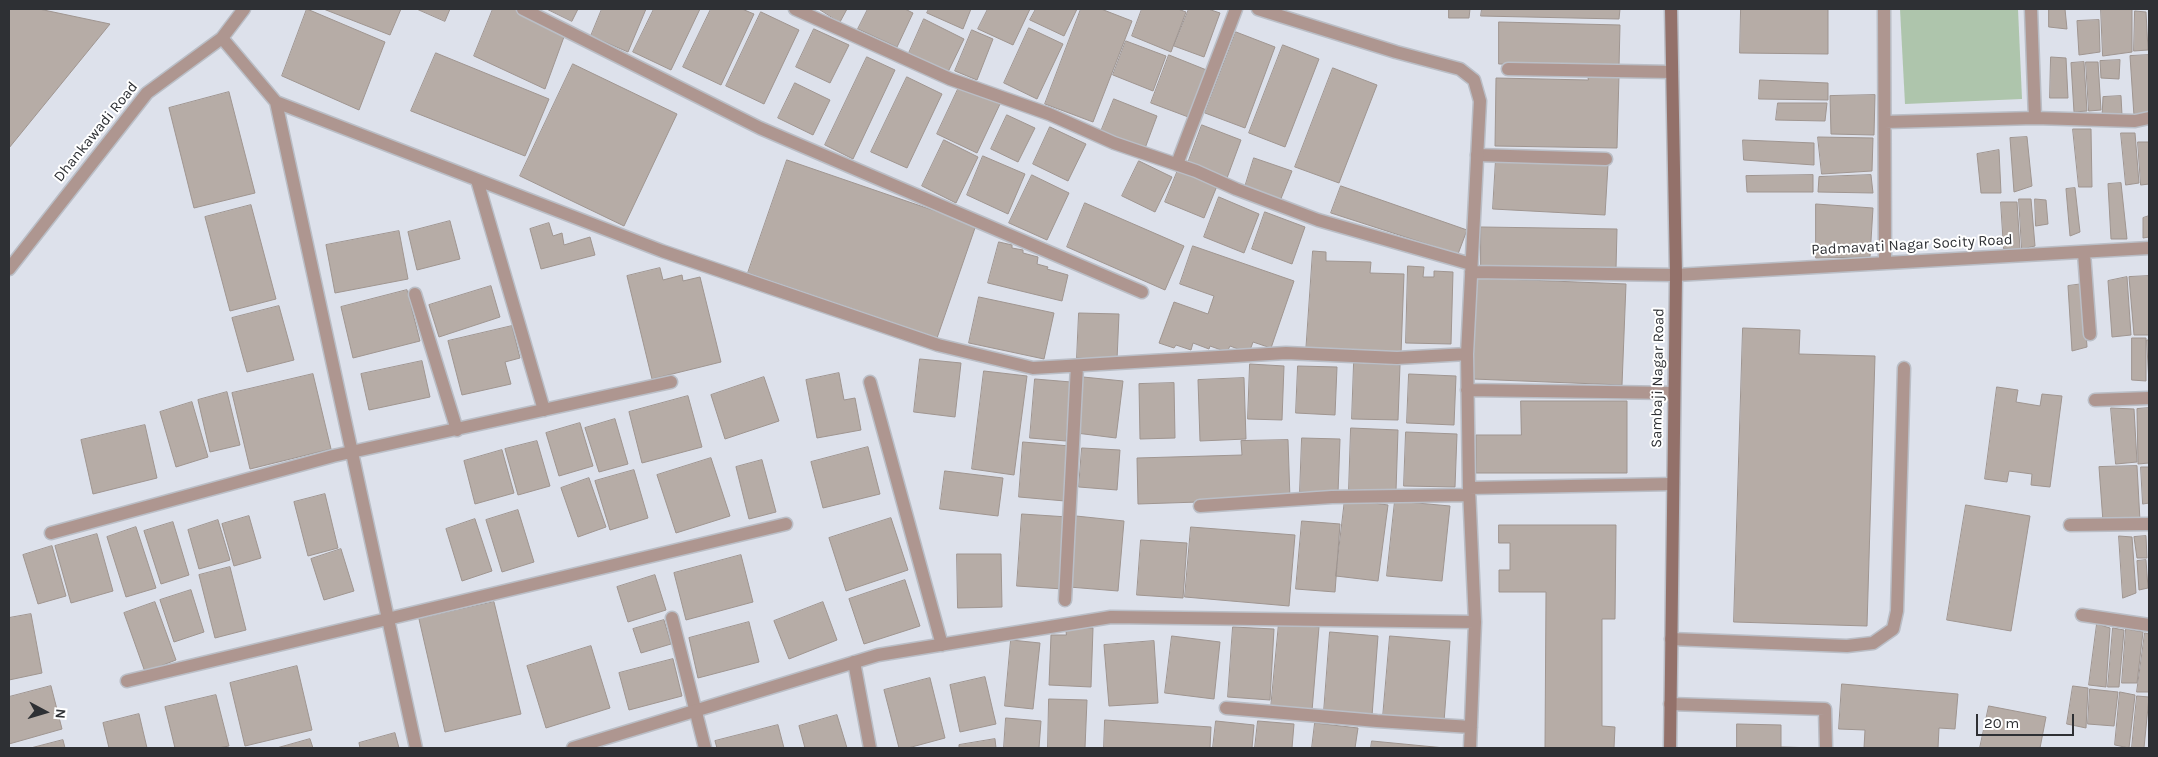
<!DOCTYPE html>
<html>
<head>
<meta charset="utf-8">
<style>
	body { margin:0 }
	#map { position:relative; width:2158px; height:757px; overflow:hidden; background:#dde1eb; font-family:Karla,sans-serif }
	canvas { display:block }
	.frame { position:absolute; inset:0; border:10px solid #2e3034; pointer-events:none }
	.north { position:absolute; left:20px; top:687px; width:50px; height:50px; -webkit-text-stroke:4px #fff; paint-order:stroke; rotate:96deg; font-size:14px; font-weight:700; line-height:20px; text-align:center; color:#2e3034 }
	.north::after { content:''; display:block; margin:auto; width:18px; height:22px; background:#2e3034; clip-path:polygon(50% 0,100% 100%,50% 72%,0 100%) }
	.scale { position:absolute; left:1976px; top:714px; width:98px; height:22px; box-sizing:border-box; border:2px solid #2e3034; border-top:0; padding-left:6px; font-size:15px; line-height:18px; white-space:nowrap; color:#2e3034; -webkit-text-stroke:4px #fff; paint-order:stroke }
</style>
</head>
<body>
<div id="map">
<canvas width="2158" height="757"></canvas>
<div class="frame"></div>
<div class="north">N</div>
<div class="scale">20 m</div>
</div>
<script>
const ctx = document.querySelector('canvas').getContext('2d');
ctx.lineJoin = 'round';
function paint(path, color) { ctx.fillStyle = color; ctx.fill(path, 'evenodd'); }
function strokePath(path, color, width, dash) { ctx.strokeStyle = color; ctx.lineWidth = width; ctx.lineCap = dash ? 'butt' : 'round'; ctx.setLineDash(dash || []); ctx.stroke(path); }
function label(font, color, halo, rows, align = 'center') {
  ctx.font = font + ' Karla,sans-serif'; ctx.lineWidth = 4; ctx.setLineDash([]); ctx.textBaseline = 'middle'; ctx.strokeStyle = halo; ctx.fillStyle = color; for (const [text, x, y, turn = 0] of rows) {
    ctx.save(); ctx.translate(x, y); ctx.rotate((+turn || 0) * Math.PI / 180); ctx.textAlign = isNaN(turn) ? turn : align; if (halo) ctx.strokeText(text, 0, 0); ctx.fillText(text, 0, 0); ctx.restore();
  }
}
paint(new Path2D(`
	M1900 9H2018L2022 99 1905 104Z`), '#aec5ac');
const building = new Path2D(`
	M9 9H39L110 24 9 148Z
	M307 9 385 42 359 110 282 76Z
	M327 9H401L390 35 326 10Z
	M417 9H450L445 21Z
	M493 9H515L565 34 545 89 474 56Z
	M547 9H578L572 21Z
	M602 9H646L628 52 591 36Z
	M654 9H700L671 70 633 52Z
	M711 9H742L754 14 721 85 683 67Z
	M819 9H847L840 22Z
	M868 9H905L913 13 897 47 858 29Z
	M929 9H971L963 29 927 13Z
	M988 9H1030L1013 45 978 29Z
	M1036 9H1077L1064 36 1030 20Z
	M1081 9H1101L1132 21 1093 122 1045 104Z
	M1142 9H1178L1186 12 1171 52 1132 36Z
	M1189 9H1208L1220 13 1204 57 1174 46Z
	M1449 9H1470L1469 18H1449Z
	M1482 9H1620L1619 19 1481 16Z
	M1741 9H1828V54L1740 53Z
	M2049 9H2065L2067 29 2049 27Z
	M2101 9H2132V52L2103 56Z
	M2135 11 2146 12 2148 50 2134 51Z
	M761 12 799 30 764 104 726 86Z
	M924 19 964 39 948 72 909 53Z
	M2099 20 2100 52 2079 55 2077 21Z
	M1499 22 1620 25 1619 67 1499 64Z
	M1029 28 1063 44 1037 99 1004 83Z
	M814 29 849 45 830 83 796 67Z
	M972 30 993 39 977 80 955 71Z
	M1236 32 1275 47 1245 128 1205 113Z
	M1126 41 1166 56 1153 91 1113 75Z
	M1283 45 1319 59 1285 147 1249 133Z
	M436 53 549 99 525 156 411 111Z
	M1169 55 1209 71 1191 118 1151 103Z
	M2149 55V114L2134 116 2130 56Z
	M867 57 895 70 853 159 825 145Z
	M2051 57 2066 58 2068 98H2050Z
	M2120 60 2119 79 2101 78 2100 61Z
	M2084 62 2087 111 2074 112 2071 63Z
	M2086 62H2098L2101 110 2089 111Z
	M573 64 677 114 624 226 520 176Z
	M1333 68 1377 85 1339 183 1295 167Z
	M1588 75H1619L1617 148 1495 146 1496 78 1588 80Z
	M907 77 942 94 907 168 871 152Z
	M1760 80 1828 83V100L1759 99Z
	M795 83 830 100 813 135 778 118Z
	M960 85 1000 104 977 153 937 134Z
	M229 92 255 193 194 208 169 108Z
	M1875 95 1874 135 1831 134 1830 96Z
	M2121 96 2122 115 2102 117 2103 97Z
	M1114 99 1157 116 1144 151 1100 134Z
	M1778 103H1827L1825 121 1776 120Z
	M1007 115 1035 128 1018 162 991 149Z
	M1202 125 1241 140 1227 178 1188 163Z
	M1050 127 1086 144 1068 181 1033 164Z
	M2073 129H2091L2092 187H2079Z
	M2121 133H2135L2139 183 2126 185Z
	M1818 137 1873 138 1872 171 1822 174Z
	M2027 137 2032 186 2014 192 2010 138Z
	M944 140 978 157 956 203 922 186Z
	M1743 140 1814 143V165L1744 160Z
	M2138 142H2149V184L2141 185Z
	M1999 150 2001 193H1981L1977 154Z
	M983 156 1025 174 1008 214 967 195Z
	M1254 158 1292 171 1280 201 1245 187Z
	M1496 159 1608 165 1605 215 1493 209Z
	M787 160 976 225 937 338 748 273Z
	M1139 161 1172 177 1155 212 1122 196Z
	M1178 170 1217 186 1204 218 1165 202Z
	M1032 175 1069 193 1047 240 1009 223Z
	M1813 175V192H1747L1746 176Z
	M1871 175 1873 193 1818 192 1819 177Z
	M2121 183 2127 239H2111L2108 184Z
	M1341 186 1467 230 1458 254 1331 213Z
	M2075 188 2080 232 2070 236 2066 189Z
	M1219 197 1259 214 1244 253 1204 237Z
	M2019 199H2031L2035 246 2022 249Z
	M2035 199 2046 200 2048 224 2036 226Z
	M2001 202H2017L2020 249H2004Z
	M1085 203 1184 246 1165 290 1067 247Z
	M1816 204 1873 208 1870 257 1816 258Z
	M251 205 276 299 230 311 205 217Z
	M1265 212 1305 227 1292 264 1252 249Z
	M2149 216V237L2143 238V218Z
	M450 221 460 259 417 270 408 232Z
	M549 223 553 236 562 233 564 245 590 237 595 255 541 269 530 229Z
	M1481 227 1617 229 1616 269 1481 267Z
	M399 231 408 279 335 293 326 245Z
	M999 242 1012 245V248L1023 250V253L1038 257 1037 264 1048 267 1047 269 1068 275 1062 301 988 283Z
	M1193 246 1294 281 1271 348 1253 342 1249 353 1230 346 1227 352 1210 346 1209 349 1193 343 1191 350 1176 345 1174 348 1159 343 1174 302 1208 314 1214 296 1180 284Z
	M1313 251 1326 252V261L1371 262 1370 273 1404 274 1401 354 1306 353Z
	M1408 266 1424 267 1423 277H1434V271L1453 272 1451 344 1406 343Z
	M660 268 663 280 682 275 683 281 700 277 721 362 652 379 627 276Z
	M2149 276V335H2134L2129 277Z
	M2127 277 2131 335 2112 337 2108 281Z
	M1477 278 1626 284 1622 385 1473 379Z
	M2083 284 2087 347 2072 351 2068 286Z
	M491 286 500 317 439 337 429 305Z
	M407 290 420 341 353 358 341 307Z
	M979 297 1054 313 1044 359 969 343Z
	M279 306 294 360 247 372 232 318Z
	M1079 313 1119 314 1117 360 1077 358Z
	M512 326 520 358 505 362 511 384 462 395 448 341Z
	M1743 328 1800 330 1799 354 1875 356 1867 626 1734 622Z
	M2132 338H2146V381L2132 380Z
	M2147 340H2149V383Z
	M920 359 961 363 955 417 914 412Z
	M422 361 430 397 369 410 361 374Z
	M1354 363 1400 365 1398 420 1352 419Z
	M1250 364 1284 366 1282 420 1248 419Z
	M1298 366 1337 367 1335 415 1296 413Z
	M984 371 1027 376 1014 475 972 469Z
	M839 373 844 400 855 398 861 430 817 438 806 380Z
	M313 374 331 449 250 469 232 393Z
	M1409 374 1456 376 1454 425 1407 423Z
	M764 377 779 421 725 439 711 395Z
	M1083 377 1123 381 1116 438 1076 433Z
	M1244 378 1246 439 1200 441 1198 380Z
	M1035 379 1071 382 1066 441 1030 438Z
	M1174 383 1175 438 1140 439 1139 384Z
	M1997 387 2018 390 2016 402 2040 406 2042 394 2062 396 2050 487 2031 485 2032 474 2009 471 2007 482 1985 479Z
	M227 392 240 445 210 452 198 400Z
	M688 396 702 447 642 463 629 412Z
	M1521 401H1627V473H1476V435H1521Z
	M192 402 208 457 176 467 160 412Z
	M2111 408 2134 409 2137 462 2116 464Z
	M2149 408V463L2138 464 2137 409Z
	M615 419 628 464 599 472 585 428Z
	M580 423 593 466 559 476 546 433Z
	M145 425 157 478 93 494 81 440Z
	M1351 428 1398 430 1396 491 1349 490Z
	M1406 432 1457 434 1455 487 1404 486Z
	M1302 438 1340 439 1338 493 1300 492Z
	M1288 440 1290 499 1138 504 1137 458 1242 455 1241 441Z
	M537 441 550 486 518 495 505 449Z
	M1023 442 1070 446 1065 501 1019 497Z
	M868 447 880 494 823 508 811 462Z
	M1082 448 1120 450 1117 490 1079 487Z
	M502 450 514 493 475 504 464 461Z
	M711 458 730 516 676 533 657 475Z
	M762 460 776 512 749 519 736 467Z
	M2137 466 2140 521 2103 522 2099 467Z
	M2141 467H2149V503L2143 504Z
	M634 470 648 518 610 530 595 481Z
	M945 471 1003 478 998 516 940 509Z
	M589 478 606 527 578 537 561 488Z
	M325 494 338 548 308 556 294 502Z
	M1345 499 1388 505 1378 581 1336 576Z
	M1395 501 1450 506 1442 581 1387 576Z
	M1966 505 2030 516 2011 631 1947 620Z
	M518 510 534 562 502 572 486 520Z
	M1022 514 1068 517 1063 589 1017 586Z
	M249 516 261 558 234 566 222 524Z
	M1076 516 1124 521 1118 591 1069 587Z
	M891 518 908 570 846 591 829 538Z
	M475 519 492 571 462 581 446 529Z
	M218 520 230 560 199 569 188 530Z
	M1302 521 1340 524 1335 592 1296 589Z
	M173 522 189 575 161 584 144 531Z
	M1499 525H1616L1615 619H1602V726L1615 727 1614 748H1545L1546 592H1499V570H1510V543H1499Z
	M136 527 156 588 126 597 107 537Z
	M1191 527 1295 535 1289 606 1185 597Z
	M97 534 113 591 71 603 55 546Z
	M2119 536 2132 537 2136 593 2123 598Z
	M2146 536 2147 558H2137L2134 537Z
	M1141 540 1187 543 1183 598 1137 595Z
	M52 546 66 596 38 604 23 555Z
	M341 549 354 591 324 600 311 559Z
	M957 554H1001L1002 607 958 608Z
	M741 555 753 602 686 620 674 573Z
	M2146 560 2148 588 2139 590 2137 561Z
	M230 567 246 630 215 638 199 575Z
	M655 575 666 610 628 622 617 587Z
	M905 580 920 626 864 644 849 599Z
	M191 590 204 632 174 642 160 600Z
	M155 602 176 660 145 672 124 613Z
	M494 602 521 714 445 732 419 619Z
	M823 602 837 640 789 659 774 621Z
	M31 614 42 673 9 680V618Z
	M664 620 671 644 641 653 633 629Z
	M749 622 759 662 698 678 689 638Z
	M1279 623 1319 627 1312 711 1271 708Z
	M2097 624 2110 628 2106 687 2089 685Z
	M1066 627 1093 628 1091 687 1049 685 1051 635H1066Z
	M1233 627 1274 629 1270 700 1228 697Z
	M2113 628 2124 630 2119 687H2108Z
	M2126 629 2143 632 2137 683H2122Z
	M1330 632 1378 636 1372 716 1324 712Z
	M2145 633 2149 634V692H2137Z
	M1172 636 1220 642 1214 699 1165 693Z
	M1390 636 1450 641 1444 722 1383 717Z
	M1011 640 1040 643 1033 709 1005 706Z
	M1154 641 1158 703 1109 706 1104 645Z
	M591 646 610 708 546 728 527 666Z
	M673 659 682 696 629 710 619 673Z
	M297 666 312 730 245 746 230 683Z
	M985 677 996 724 960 732 950 685Z
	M930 678 945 738 908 748H899L884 690Z
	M1842 684 1958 694 1955 729 1939 728 1938 748H1864L1865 730 1839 729Z
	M51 686 62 729 9 744V697Z
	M2073 686 2088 688 2086 728 2067 724Z
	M2090 689 2118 692 2114 726 2088 724Z
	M2120 692 2135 695 2129 748 2115 745Z
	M216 695 229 746 218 748H175L165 707Z
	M2137 696 2149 697 2144 748H2132Z
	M1049 699 1087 700 1085 748H1048Z
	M1989 706 2046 717 2040 748H1980Z
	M139 714 147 748H109L103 723Z
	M837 715 847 748H805L799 726Z
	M1006 718 1041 721 1039 748H1004Z
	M1105 720 1211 727 1210 748H1104Z
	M1216 721 1254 725 1252 748H1213Z
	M1258 721 1294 724 1292 748H1255Z
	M1315 723 1358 728 1355 748H1312Z
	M1737 724 1781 725V747L1819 748H1737Z
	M778 725 784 748H717L715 741Z
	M395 733 399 748H360L359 743Z
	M310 739 313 748H277Z
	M995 739 996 748H959V745Z
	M63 740 65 748H31Z
	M1372 741 1445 748H1371Z`);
paint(building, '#b6aca6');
strokePath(building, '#9f9590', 1);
const lane = new Path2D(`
	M1477 155 1606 159
	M672 618 705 748
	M1671 639 1847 646 1873 643 1893 629 1897 611 1904 368
	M1670 704 1825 709 1826 748`);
const street = new Path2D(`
	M523 9 760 128 1142 292
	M795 9 950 79 1049 114 1114 143 1196 171 1236 189 1318 220 1471 264
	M1258 9 1396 52 1460 69 1474 80 1480 101 1467 354 1469 488 1475 622 1470 748
	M1884 9 1885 263
	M2031 9 2035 118
	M222 38 276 102 416 748
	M1508 69 1672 72
	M276 102 662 251 938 345 1033 368 1286 353 1397 358 1467 354
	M1885 122 2035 118 2135 121 2149 118
	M1177 164 1236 9
	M477 180 544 410
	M2084 253 2090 334
	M9 269 147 93 222 38 244 9
	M1471 272 1676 275 2149 248
	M415 294 457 430
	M870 382 942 645
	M1467 390 1674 393
	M2095 400 2149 398
	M1469 488 1673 484
	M1200 506 1332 497 1469 495
	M2070 525 2149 524
	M51 533 333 456 671 382
	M1065 600 1077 366
	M2082 615 2149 625
	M854 662 870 748
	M127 681 786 524
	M1226 708 1377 721 1471 727
	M573 748 878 655 1111 617 1475 622`);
const secondary = new Path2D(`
	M1670 748 1676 275 1671 9`);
strokePath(lane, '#babec6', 15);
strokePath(street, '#babec6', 15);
strokePath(secondary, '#babec6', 15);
strokePath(lane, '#ae9690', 12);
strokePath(street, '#ae9690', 12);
strokePath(secondary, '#93716a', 12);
label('15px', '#2e3034', '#fff', [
	["Dhankawadi Road",96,132,-51],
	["Padmavati Nagar Socity Road",1912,245,-3],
	["Sambaji Nagar Road",1658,378,-89]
]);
</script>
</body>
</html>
